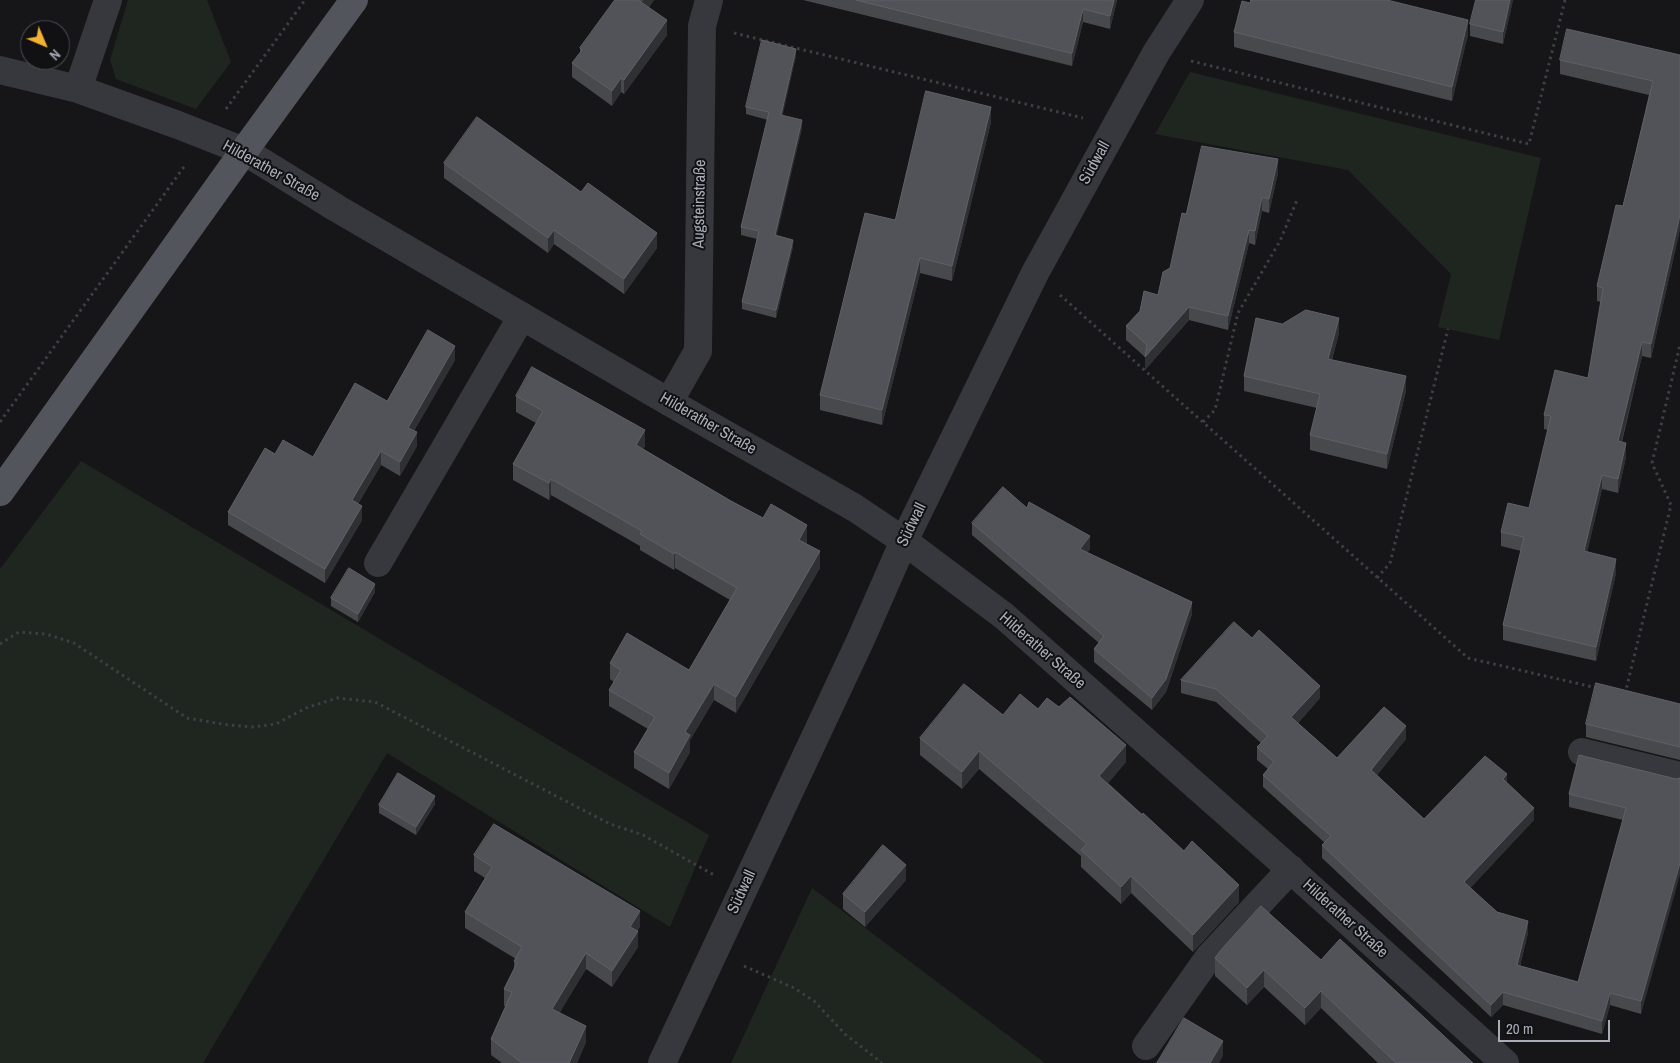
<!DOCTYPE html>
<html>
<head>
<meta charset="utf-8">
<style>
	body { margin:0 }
	#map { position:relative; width:1680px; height:1063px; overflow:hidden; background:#161618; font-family:"Archivo Narrow",sans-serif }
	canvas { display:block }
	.north { position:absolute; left:20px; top:20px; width:50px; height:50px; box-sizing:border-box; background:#111113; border:1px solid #4d4f55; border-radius:50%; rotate:135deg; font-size:14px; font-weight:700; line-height:20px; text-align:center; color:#a8adb8 }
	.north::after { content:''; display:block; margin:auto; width:18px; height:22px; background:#f2b134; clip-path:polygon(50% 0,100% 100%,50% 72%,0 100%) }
	.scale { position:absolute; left:1498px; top:1020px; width:112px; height:22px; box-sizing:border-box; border:2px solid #a8adb8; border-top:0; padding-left:6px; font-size:15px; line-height:18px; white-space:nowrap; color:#a8adb8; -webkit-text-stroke:4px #111113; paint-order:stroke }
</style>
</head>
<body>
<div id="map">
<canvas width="1680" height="1063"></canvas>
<div class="north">N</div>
<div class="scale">20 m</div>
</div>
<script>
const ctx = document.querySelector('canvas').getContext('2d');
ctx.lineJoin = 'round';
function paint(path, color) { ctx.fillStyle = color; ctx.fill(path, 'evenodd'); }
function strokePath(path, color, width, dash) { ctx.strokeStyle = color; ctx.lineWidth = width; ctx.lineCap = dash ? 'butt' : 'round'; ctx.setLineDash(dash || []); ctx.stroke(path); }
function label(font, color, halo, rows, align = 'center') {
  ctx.font = font + ' "Archivo Narrow",sans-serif'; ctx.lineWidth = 4; ctx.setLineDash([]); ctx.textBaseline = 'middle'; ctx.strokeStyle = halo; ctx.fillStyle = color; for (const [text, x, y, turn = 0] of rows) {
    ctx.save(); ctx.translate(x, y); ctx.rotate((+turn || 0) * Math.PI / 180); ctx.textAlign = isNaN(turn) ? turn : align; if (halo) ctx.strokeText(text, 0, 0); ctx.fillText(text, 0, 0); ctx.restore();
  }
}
paint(new Path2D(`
	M128 0H207L231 62 196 109 116 79 110 60Z
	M1190 72 1541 158 1499 340 1438 327 1451 274 1348 170 1155 134Z
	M81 461 709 835 670 927 387 753 203 1063H0V569Z
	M812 888 1045 1063H731Z`), '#1e261f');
strokePath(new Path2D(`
	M734 33 1083 118
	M1191 61 1529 144 1565 0
	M226 109 305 0
	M1060 295 1468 658 1597 688
	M0 422 186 164
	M1203 422 1215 410 1238 313 1280 241 1297 200
	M1377 578 1390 563 1448 329
	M0 644 19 632 46 634 74 643 187 718 228 725 252 727 276 724 306 708 337 698 375 702 610 824 643 835 714 875
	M1625 694 1671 505 1652 463 1680 345
	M744 966 794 988 814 1001 845 1034 882 1063`), '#3d3f44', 3, [2.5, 4]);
strokePath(new Path2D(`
	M0 70 78 89 178 125 244 151 338 209 669 402 855 508 904 541 1004 616 1280 860 1505 1063
	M78 89 108 0
	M669 402 698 351 702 26 709 0
	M378 563 522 316
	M1582 752 1680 776
	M1146 1046 1209 957 1291 869
	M662 1063 861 639 904 541 1035 273 1156 53 1190 0`), '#37383d', 28);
strokePath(new Path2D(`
	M0 492 244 151 354 0`), '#53555c', 28);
paint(new Path2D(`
	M615 0H654L649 7 667 35 624 94 621 92 612 106 572 77V63L580 53V48Z
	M803 0H1117L1110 29 1083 22 1072 66Z
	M1476 0H1513L1503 44 1470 36V24Z
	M1250 3 1468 34 1452 101 1234 47V32Z
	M1680 55V229L1651 358 1642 356 1622 442 1626 457 1618 493 1602 489 1587 552 1616 573 1596 661 1503 640V625L1521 551 1501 546V532L1529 508 1548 430 1544 429V415L1588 378 1601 302 1597 301V286L1623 206 1649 95 1560 74V60Z
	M796 56 782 115 802 128 776 235 793 247 776 318 742 309V302L757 239 741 235V227L768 120 746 114V107Z
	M991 122 952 281 920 273 882 425 820 410V395L895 220Z
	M444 163 657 248 624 294 554 244 548 253 444 178Z
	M1278 173 1269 213 1262 211 1255 245 1249 243 1228 330 1189 320 1145 370V357L1126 340V326L1158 295 1170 268 1186 214Z
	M1282 324 1339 333 1332 360 1406 391 1387 469 1310 450V435L1317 408 1244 391V376Z
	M455 360 414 431 417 446 400 476 381 465 358 504 362 520 325 583 228 525V512L275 454 313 457 387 401Z
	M516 396 645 446 643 449 731 501 763 518 807 541 806 544 820 568 736 713 714 700 690 740V752L669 789 634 768V752L648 729 609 706V690L614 682 610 679V663L689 670 730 600 675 568 674 570 640 550V546L551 495 549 500 513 480V464L536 423 516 412Z
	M1027 508 1090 549 1087 553 1192 614 1166 692 1152 710 1094 662V649L1099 643 972 535V523Z
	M375 592 358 622 331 606V598Z
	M1252 638 1320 698 1298 723 1337 758 1406 739 1377 775 1424 819 1507 783 1534 820 1470 888 1497 912 1528 933 1520 966 1578 982 1623 820 1569 807V794L1676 779 1641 1014 1610 1005 1602 1034 1503 1005 1491 1017 1322 858V845L1325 843 1263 787V775L1268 769 1257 760V747L1261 743 1216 702 1181 693V680Z
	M1680 704V760L1586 737V724Z
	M1038 709 1126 762 1108 783 1239 902 1193 952 1131 893 1121 904 1081 867V856L979 769 962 789 920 755V738L1003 715Z
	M435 804 416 835 379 813V805Z
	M474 855 640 927 637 931 638 947 612 987 586 969 559 1013 586 1042 577 1063H502L491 1055V1039L506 1006H504V989L514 969V961L516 959 465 928V912L485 878 474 871Z
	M906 880 865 927 843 909V894Z
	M1215 958 1321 960 1473 1063H1378L1321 1008 1305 1025 1264 987 1247 1005 1215 976Z`), '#47494d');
paint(new Path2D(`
	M643 0H654L642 17V2Z
	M1114 0H1117L1110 29V16Z
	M1510 0H1513L1503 44V32Z
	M1083 9V22L1072 66V53Z
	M667 20V35L624 94V80Z
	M1468 20V34L1452 101V87Z
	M796 49V56L781 123V115Z
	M621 78V92L612 106V91Z
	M991 107V122L952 281V266Z
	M802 120V128L775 243V235Z
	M1278 159V173L1269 213V199Z
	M1262 197V211L1255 245V231Z
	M1680 215V229L1651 358V344Z
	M554 230V244L548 253V238Z
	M1249 230V243L1228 330V316Z
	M657 233V248L624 294V279Z
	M793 240V247L776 318V310Z
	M920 258V273L882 425V410Z
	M1189 307V320L1145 370V357Z
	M1339 318V333L1328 374V359Z
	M1642 342V356L1618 455V441Z
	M455 346V360L408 441V428Z
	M1406 376V391L1387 469V454Z
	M645 430V446L636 461V445Z
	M417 432V446L400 476V462Z
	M1626 443V457L1618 493V479Z
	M381 451V465L352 514V500Z
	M1602 475V489L1584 566V551Z
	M551 479V495L549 500V483Z
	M362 506V520L325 583V569Z
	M807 525V541L799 556V540Z
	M1090 536V549L1080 561V549Z
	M820 551V568L736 713V697Z
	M675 552V568L674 570V554Z
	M1616 559V573L1596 661V647Z
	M375 584V592L358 622V614Z
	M1192 602V614L1166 692 1152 710V698Z
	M714 684V700L690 740V752L669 789V773L685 732Z
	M1320 686V698L1291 730V717Z
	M1406 726V739L1371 782V770Z
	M1126 745V762L1099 793V776Z
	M979 751V769L962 789V772Z
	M1507 774V787L1503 779Z
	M435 796V804L416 835V827Z
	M1534 808V820L1464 895V882Z
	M1680 863V875L1641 1014V1001Z
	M906 865V880L865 927V912Z
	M1131 876V893L1121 904V887Z
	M1239 885V902L1193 952V935Z
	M640 911V927L630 943V927Z
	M1528 921V933L1517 978V965Z
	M638 931V947L612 987V971Z
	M586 953V969L552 1026V1009Z
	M1264 970V987L1247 1005V988Z
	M1321 991V1008L1305 1025V1008Z
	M1503 992V1005L1491 1017V1005Z
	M1610 993V1005L1602 1034V1021Z
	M586 1026V1042L577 1063H569Z
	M1223 1041V1056L1219 1063H1210Z`), '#2f3033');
const building = new Path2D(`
	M615 0H638L667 20 624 80 621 78 612 91 572 63 582 50 580 48Z
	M856 0H1114L1110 16 1083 9 1072 53Z
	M1251 0H1387L1468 20 1452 87 1234 32 1242 1 1250 3Z
	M1476 0H1510L1503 32 1470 24Z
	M1567 29 1680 55V215L1651 344 1642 342 1618 441 1626 443 1618 479 1602 475 1584 551 1616 559 1596 647 1503 625 1524 537 1501 532 1508 503 1529 508 1551 416 1544 415 1555 370 1588 378 1603 288 1597 286 1616 205 1623 206 1653 81 1560 60Z
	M762 40 796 49 781 115 802 120 775 235 793 240 776 310 742 302 759 231 741 227 769 112 746 107Z
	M926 91 991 107 952 266 920 258 882 410 820 395 865 213 895 220Z
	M477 117 581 192 588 183 657 233 624 279 554 230 548 238 444 163Z
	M1202 146 1278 159 1269 199 1262 197 1255 231 1249 230 1228 316 1189 307 1145 357 1147 345 1126 326 1140 311 1144 291 1158 295 1163 272 1170 268 1182 213 1186 214Z
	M1306 310 1339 318 1328 359 1406 376 1387 454 1310 435 1320 394 1244 376 1256 318 1282 324Z
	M428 330 455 346 408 428 417 432 400 462 381 451 352 500 362 506 325 569 228 512 265 448 275 454 283 440 313 457 355 383 387 401Z
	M532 367 645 430 636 445 731 501 763 518 771 504 807 525 799 540 820 551 736 697 714 684 685 732 690 735 669 773 634 752 655 717 609 690 621 670 610 663 627 633 689 670 737 588 675 552 674 554 640 534 642 531 551 479 549 483 513 464 543 411 516 396Z
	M1003 487 1027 508 1029 502 1090 536 1080 549 1192 602 1166 679 1152 698 1094 649 1104 636 972 523Z
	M349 568 375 584 358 614 331 598Z
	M1234 622 1252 638 1259 630 1320 686 1291 717 1337 758 1384 707 1406 726 1371 770 1424 819 1485 756 1507 774 1503 779 1534 808 1464 882 1497 912 1528 921 1517 965 1578 982 1626 808 1569 794 1579 755 1676 779 1680 778V863L1641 1001 1610 993 1602 1021 1503 992 1491 1005 1322 845 1331 836 1263 775 1274 762 1257 747 1268 736 1216 689 1181 680Z
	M1596 683 1680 704V747L1586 724Z
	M964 684 1003 715 1020 694 1038 709 1047 698 1059 707 1070 697 1126 745 1099 776 1142 815 1143 813 1184 851 1192 841 1239 885 1193 935 1131 876 1121 887 1081 850 1087 844 979 751 962 772 920 738Z
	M398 773 435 796 416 827 379 805Z
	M494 824 640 911 630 927 638 931 612 971 586 953 552 1009 586 1026 569 1063H522L491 1039 512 992 504 989 517 963 514 961 522 947 465 912 492 867 474 855Z
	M883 845 906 865 865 912 843 894Z
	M1261 906 1321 960 1340 939 1473 1063H1396L1321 991 1305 1008 1264 970 1247 988 1215 958 1221 950Z
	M1184 1018 1223 1041 1210 1063H1157Z`);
paint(building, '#525359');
strokePath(building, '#5f6168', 1);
label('16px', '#a8adb8', '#111113', [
	["Südwall",1095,163,-61],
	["Hilderather Straße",271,171,29],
	["Augsteinstraße",700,204,-89],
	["Hilderather Straße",708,424,30],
	["Südwall",912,525,-64],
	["Hilderather Straße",1042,651,41],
	["Südwall",742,892,-65],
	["Hilderather Straße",1345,919,42]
]);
</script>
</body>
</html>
